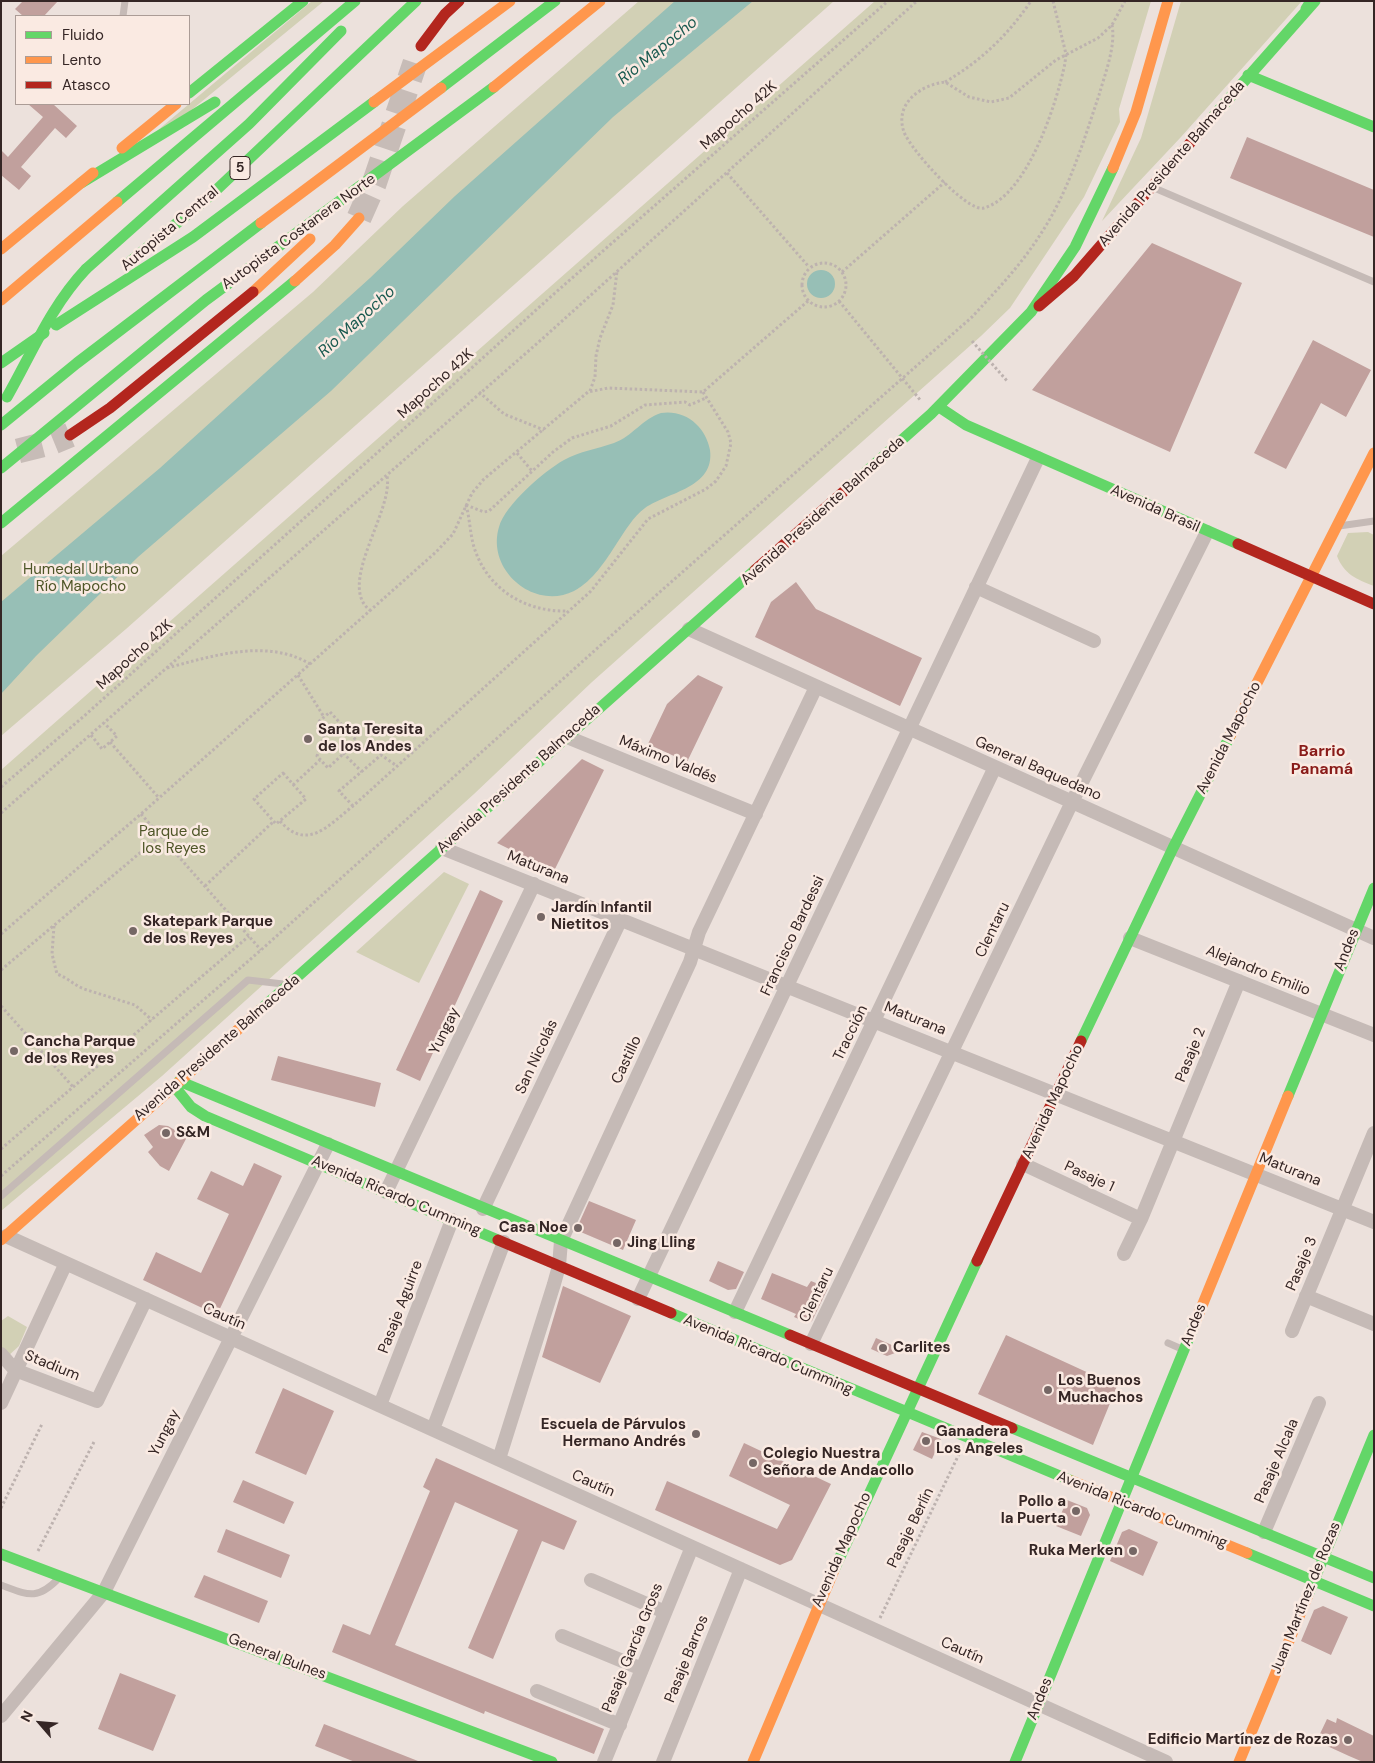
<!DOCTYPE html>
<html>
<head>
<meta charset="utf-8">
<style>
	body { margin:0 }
	#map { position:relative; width:1375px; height:1763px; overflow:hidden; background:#ece1dc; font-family:"DM Sans",sans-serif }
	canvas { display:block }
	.frame { position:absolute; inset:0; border:2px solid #352625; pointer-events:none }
	.legend { position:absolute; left:15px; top:15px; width:175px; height:90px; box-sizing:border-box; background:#faeae2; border:1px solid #ab9c96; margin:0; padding:6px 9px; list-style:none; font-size:15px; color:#352625 }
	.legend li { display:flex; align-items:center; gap:10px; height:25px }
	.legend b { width:25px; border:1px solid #ab9c96 }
	.north { position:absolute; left:15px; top:1698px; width:50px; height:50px; -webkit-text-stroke:4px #faeae2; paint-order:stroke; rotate:297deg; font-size:14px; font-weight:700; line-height:20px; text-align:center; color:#352625 }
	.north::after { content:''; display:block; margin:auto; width:18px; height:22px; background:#352625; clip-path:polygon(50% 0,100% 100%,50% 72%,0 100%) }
</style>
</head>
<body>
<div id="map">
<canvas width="1375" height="1763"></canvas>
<div class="frame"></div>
<ul class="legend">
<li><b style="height:6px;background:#63d668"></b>Fluido</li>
<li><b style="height:6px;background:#ff974d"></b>Lento</li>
<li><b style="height:6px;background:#b3261e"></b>Atasco</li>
</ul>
<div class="north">N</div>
</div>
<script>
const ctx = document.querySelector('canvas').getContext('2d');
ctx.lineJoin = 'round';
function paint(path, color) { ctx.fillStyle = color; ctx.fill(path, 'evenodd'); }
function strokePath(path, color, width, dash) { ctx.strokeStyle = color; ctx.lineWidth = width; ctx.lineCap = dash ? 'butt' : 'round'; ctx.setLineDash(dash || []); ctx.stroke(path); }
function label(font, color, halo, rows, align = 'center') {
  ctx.font = font + ' "DM Sans",sans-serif'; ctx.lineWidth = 5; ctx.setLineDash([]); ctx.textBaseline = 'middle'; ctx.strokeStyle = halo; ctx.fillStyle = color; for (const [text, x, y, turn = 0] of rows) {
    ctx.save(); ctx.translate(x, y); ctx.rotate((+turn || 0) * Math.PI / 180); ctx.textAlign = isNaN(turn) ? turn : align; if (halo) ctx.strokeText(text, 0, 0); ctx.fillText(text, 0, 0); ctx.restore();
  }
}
paint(new Path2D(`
	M312 1H324L189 112 158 130Z
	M639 1H834L126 629 1 736V556L313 292 403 206Z
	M875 1H1151L1119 109 1120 122 1084 197 1010 308 981 336 592 682 474 794 162 1076 1 1211V770Z
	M1181 1H1302L1181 137 1102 221 1141 138Z
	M1368 532 1374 535V586C1356 579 1344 574 1337 556L1348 533Z
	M444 872 469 884 419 983 356 952Z
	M8 1316 27 1327 19 1346 7 1357 1 1350V1321Z`), '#d2d0b5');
paint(new Path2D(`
	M675 1H753L613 117 331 391 138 557 36 656 1 694V602L160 468 370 278 455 196Z
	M807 284a14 14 0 1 1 28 0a14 14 0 1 1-28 0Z
	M661 413C674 411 687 415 696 424 703 430 708 440 710 450 715 488 668 492 645 508 633 517 625 531 617 543 606 560 593 581 574 591 534 611 486 570 499 527 505 505 544 471 564 460 580 451 597 449 614 443 633 436 642 419 661 413Z`), '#97bfb6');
paint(new Path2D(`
	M23 1H58L44 16H23L15 9Z
	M28 104H53L77 126 66 138 55 128 21 167 31 176 19 190 1 175V150L8 157 43 117Z
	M1247 137 1374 190V237L1230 178Z
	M1152 243 1242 283 1170 452 1032 390Z
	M1313 340 1371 370 1346 417 1321 403 1286 469 1254 453Z
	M796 582 816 609 922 658 900 706 755 637 771 602Z
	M698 675 723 687 687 762 648 744 667 704Z
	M582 759 604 770 554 871 497 843Z
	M480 890 503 901 420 1081 396 1070Z
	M278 1056 381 1083 375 1107 271 1080Z
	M159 1125 168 1126 187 1137 169 1171 160 1166 148 1152 153 1147 144 1135Z
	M254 1163 282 1176 217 1315 143 1280 156 1252 201 1273 229 1214 197 1199 211 1171 243 1186Z
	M589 1201 636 1220 623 1250 576 1230Z
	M718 1261 744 1272 736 1289 728 1290 709 1281Z
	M772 1273 807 1287 811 1281 828 1288 812 1321 808 1323 794 1317 796 1314 761 1299Z
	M563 1286 631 1316 600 1383 542 1357Z
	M1006 1335 1117 1386 1093 1445 978 1394Z
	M876 1338 903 1350 887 1356 871 1349Z
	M283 1388 334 1411 306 1475 255 1453Z
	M922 1432 941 1439 932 1459 913 1450Z
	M744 1443 831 1484 792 1560 780 1565 655 1510 667 1481 777 1529 790 1505 729 1476Z
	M436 1458 577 1521 564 1550 542 1541 493 1659 468 1648 518 1530 455 1502 395 1645 604 1729 594 1754 485 1711 484 1714 332 1652 343 1624 370 1635 430 1491 423 1487Z
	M243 1480 294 1502 284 1524 233 1502Z
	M1067 1500 1087 1508 1090 1515 1081 1536 1056 1526Z
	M226 1529 290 1555 281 1578 217 1552Z
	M1129 1529 1158 1542 1143 1576 1110 1561 1122 1532Z
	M204 1575 268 1601 259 1623 194 1597Z
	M1323 1606 1348 1617 1331 1655 1301 1641 1314 1610Z
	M120 1673 176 1695 153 1751 98 1729Z
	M1337 1718 1374 1736V1762H1363L1349 1756 1325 1745 1326 1742 1318 1738 1327 1719 1336 1723Z
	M324 1724 418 1761V1762H355L315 1746Z`), '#c1a09d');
strokePath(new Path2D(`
	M359 218 374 184 415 63
	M18 451 53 442 70 435`), '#c7bcb7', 25, [25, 12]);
strokePath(new Path2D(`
	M1053 1 1066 54 1065 63C1057 102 1028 195 984 208 967 213 910 149 904 132 894 104 920 85 945 82L969 97 991 102 1009 98 1056 60 1098 38 1112 25 1125 1
	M945 82C981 61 1008 35 1031 1
	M727 173 809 267
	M802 285a22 22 0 1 1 44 0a22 22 0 1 1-44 0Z
	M842 272 945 182
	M839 301 921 401
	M590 391 595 377 596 356 600 338 613 305 617 271
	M479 392 504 414 544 430
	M517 453 532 471
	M466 505 484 512 489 511 553 452 572 438 611 426 645 405 685 402 690 405 706 398
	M466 505C470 519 470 534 474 547 487 589 525 612 567 611
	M371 611C335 586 394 511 387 476
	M167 668C212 656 267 638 310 664
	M298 675 324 717
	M330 712 357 741 328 768 317 756 325 732 317 723Z
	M91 735 102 749 117 736 104 723
	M110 742 159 798
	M343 753 362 772
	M283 773 306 799 276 824 254 799Z
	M293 785 320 760
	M1 787 83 717 555 293 888 1
	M353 806 339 791 381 755 397 766
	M1 813 541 340 917 1
	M141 814 261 950
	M280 821C307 852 329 825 353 806L591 591 648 519 706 489 716 481 726 466 731 443 728 432 703 392
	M205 886 274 821
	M54 926 52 954 57 974C68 978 74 985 84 989L135 1005 152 1020
	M1 934 141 814 436 552 453 534 472 493 484 479 588 392 608 388 703 392 808 301
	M1 970 160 836
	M1 1006 74 1088
	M1 1149 249 936
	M1 1176 261 950 661 591 972 317C996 291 1021 265 1040 235 1068 193 1083 143 1099 95 1105 74 1116 46 1112 25
	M1 1508 42 1424
	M38 1551 95 1440
	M880 1618 960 1452`), '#bdb2af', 3, [2.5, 2.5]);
strokePath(new Path2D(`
	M123 16 125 1
	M1152 187 1374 282
	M1339 526 1374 521
	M1 1196 248 980 283 984
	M1168 1343 1184 1350
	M1 1585C28 1595 37 1601 59 1578`), '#c5bab6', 7);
strokePath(new Path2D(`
	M976 587 1094 641
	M689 629 1374 938
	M567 737 756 814
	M442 848 1374 1222
	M1130 938 1374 1035
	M1023 1164 1141 1219
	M386 1192 534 884
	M483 1209 621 919
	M6 1236 1166 1762
	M1124 1254 1141 1219 1239 981
	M1306 1296 1374 1324
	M638 1299 1038 458
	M735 1312 995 767
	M1292 1331 1374 1133
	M811 1344 1072 802 1207 532
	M1 1354 15 1370 97 1401 146 1299
	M1 1403 66 1263
	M380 1405 452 1220
	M433 1429 504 1242
	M499 1459 554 1284 559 1266 561 1241 690 962 699 932 816 687
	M1264 1532 1319 1403
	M591 1580 665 1612
	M562 1636 642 1669
	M537 1691 620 1725
	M1 1716 104 1592 328 1144
	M604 1762 692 1547
	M663 1762 741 1569`), '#c5bab6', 14);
strokePath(new Path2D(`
	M1306 9 1311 1
	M1248 75 1374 127
	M441 88 555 1
	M189 93 303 1
	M1211 119 1315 1
	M81 183 215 102
	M117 202 355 1
	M131 261 211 195 416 1
	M86 269 249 124 341 31
	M56 325 193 237 374 102
	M1 363 44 333
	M939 407 966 425 1238 544
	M1 425 77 363 261 223
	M1 468 206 300 494 87
	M851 485 931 414 1031 312 1075 247 1113 168
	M1 523 295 281
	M260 1010 755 570
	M1081 1041 1173 848 1230 736
	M179 1081 790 1335
	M174 1086 191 1107 205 1116 498 1240
	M1288 1096 1374 888
	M671 1313 1072 1481
	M1012 1428 1374 1578
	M1247 1553 1374 1606
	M1 1554 552 1762
	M834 1570 977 1261
	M1308 1595 1374 1435
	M1015 1762 1195 1323`), '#63d668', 11);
strokePath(new Path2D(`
	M494 87 600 1
	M374 102 510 1
	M122 148 176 104
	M1113 168 1136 112 1168 1
	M261 223 441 88
	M1 249 93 173
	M295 281 335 245 359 218
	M253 292 310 239
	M1 300 117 202
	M1230 736 1374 453
	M1 1240 260 1010
	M1195 1323 1288 1096
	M1072 1481 1247 1553
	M753 1762 834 1570
	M1239 1762 1308 1595`), '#ff974d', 11);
strokePath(new Path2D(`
	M421 46 445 14 459 1
	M1039 306 1074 276 1211 119
	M70 435 110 408 253 292
	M1238 544 1374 604
	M755 570 851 485
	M498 1240 671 1313
	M977 1261 1081 1041
	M790 1335 1012 1428`), '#b3261e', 11);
strokePath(new Path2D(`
	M972 341 1008 382`), '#bdb2af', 3, [2.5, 2.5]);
strokePath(new Path2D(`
	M7 397C32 353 51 306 86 269`), '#63d668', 11);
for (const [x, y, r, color] of [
	[308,739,5,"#756765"],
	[541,917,5,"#756765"],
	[133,931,5,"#756765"],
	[14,1051,5,"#756765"],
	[166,1133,5,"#756765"],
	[578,1228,5,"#756765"],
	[617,1243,5,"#756765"],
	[883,1348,5,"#756765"],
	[1048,1390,5,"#756765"],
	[696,1434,5,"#756765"],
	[926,1441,5,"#756765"],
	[753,1463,5,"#756765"],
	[1076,1511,5,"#756765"],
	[1133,1551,5,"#756765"],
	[1348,1740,5,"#756765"]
]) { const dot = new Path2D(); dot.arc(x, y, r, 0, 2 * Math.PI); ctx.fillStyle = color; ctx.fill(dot); strokePath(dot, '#faeae2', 2); }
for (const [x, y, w] of [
	[240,168,20]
]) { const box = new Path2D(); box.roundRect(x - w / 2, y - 11.5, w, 23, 4); ctx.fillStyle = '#faeae2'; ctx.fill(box); strokePath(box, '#352625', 1); }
label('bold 14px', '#352625', null, [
	["5",240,168]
]);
label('15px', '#352625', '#faeae2', [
	["Mapocho 42K",739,116,-41],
	["Avenida Presidente Balmaceda",1172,164,-49],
	["Autopista Central",170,229,-40],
	["Autopista Costanera Norte",299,232,-36],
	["Mapocho 42K",436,384,-42],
	["Avenida Brasil",1155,509,24],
	["Avenida Presidente Balmaceda",823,511,-42],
	["Mapocho 42K",135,655,-42],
	["Avenida Mapocho",1229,738,-63],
	["Máximo Valdés",668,760,22],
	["General Baquedano",1038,769,24],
	["Avenida Presidente Balmaceda",519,779,-42],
	["Maturana",538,868,22],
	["Clentaru",993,930,-64],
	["Francisco Bardessi",793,936,-65],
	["Andes",1347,950,-68],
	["Alejandro Emilio",1258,971,22],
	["Maturana",915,1019,22],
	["Yungay",445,1031,-64],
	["Tracción",851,1033,-64],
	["Avenida Presidente Balmaceda",217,1048,-41],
	["Pasaje 2",1191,1055,-68],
	["San Nicolás",537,1057,-65],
	["Castillo",627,1060,-65],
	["Avenida Mapocho",1053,1102,-65],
	["Maturana",1290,1170,22],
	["Pasaje 1",1089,1177,25],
	["Avenida Ricardo Cumming",396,1196,23],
	["Pasaje 3",1302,1264,-67],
	["Clentaru",817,1295,-64],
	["Pasaje Aguirre",401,1307,-69],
	["Cautín",224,1317,24],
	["Andes",1194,1325,-68],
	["Avenida Ricardo Cumming",768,1355,23],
	["Stadium",52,1366,22],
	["Yungay",165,1433,-63],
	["Pasaje Alcala",1277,1461,-67],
	["Cautín",593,1484,24],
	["Avenida Ricardo Cumming",1142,1510,22],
	["Pasaje Berlín",911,1528,-64],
	["Avenida Mapocho",842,1550,-66],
	["Juan Martínez de Rozas",1306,1598,-68],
	["Pasaje García Gross",633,1648,-68],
	["Cautín",962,1651,24],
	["General Bulnes",277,1657,21],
	["Pasaje Barros",687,1659,-68],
	["Andes",1040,1699,-68]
]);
label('15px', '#4e5527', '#faeae2', [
	["Humedal Urbano",81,570],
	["Río Mapocho",81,587],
	["Parque de",174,832],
	["los Reyes",174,849]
]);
label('bold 15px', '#352625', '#faeae2', [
	["Santa Teresita",318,730],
	["de los Andes",318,747],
	["Jardín Infantil",551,908],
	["Nietitos",551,925],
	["Skatepark Parque",143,922],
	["de los Reyes",143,939],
	["Cancha Parque",24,1042],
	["de los Reyes",24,1059],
	["S&M",176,1133],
	["Casa Noe",568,1228,"right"],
	["Jing Lling",627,1243],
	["Carlites",893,1348],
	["Los Buenos",1058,1381],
	["Muchachos",1058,1398],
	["Escuela de Párvulos",686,1425,"right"],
	["Hermano Andrés",686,1442,"right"],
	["Ganadera",936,1432],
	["Los Angeles",936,1449],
	["Colegio Nuestra",763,1454],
	["Señora de Andacollo",763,1471],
	["Pollo a",1066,1502,"right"],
	["la Puerta",1066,1519,"right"],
	["Ruka Merken",1123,1551,"right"],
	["Edificio Martínez de Rozas",1338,1740,"right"]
], 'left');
label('italic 16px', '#18594f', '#faeae2', [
	["Río Mapocho",658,51,-39],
	["Río Mapocho",357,322,-42]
]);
label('bold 16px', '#891b19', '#faeae2', [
	["Barrio",1322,752],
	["Panamá",1322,770]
]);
</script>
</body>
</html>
